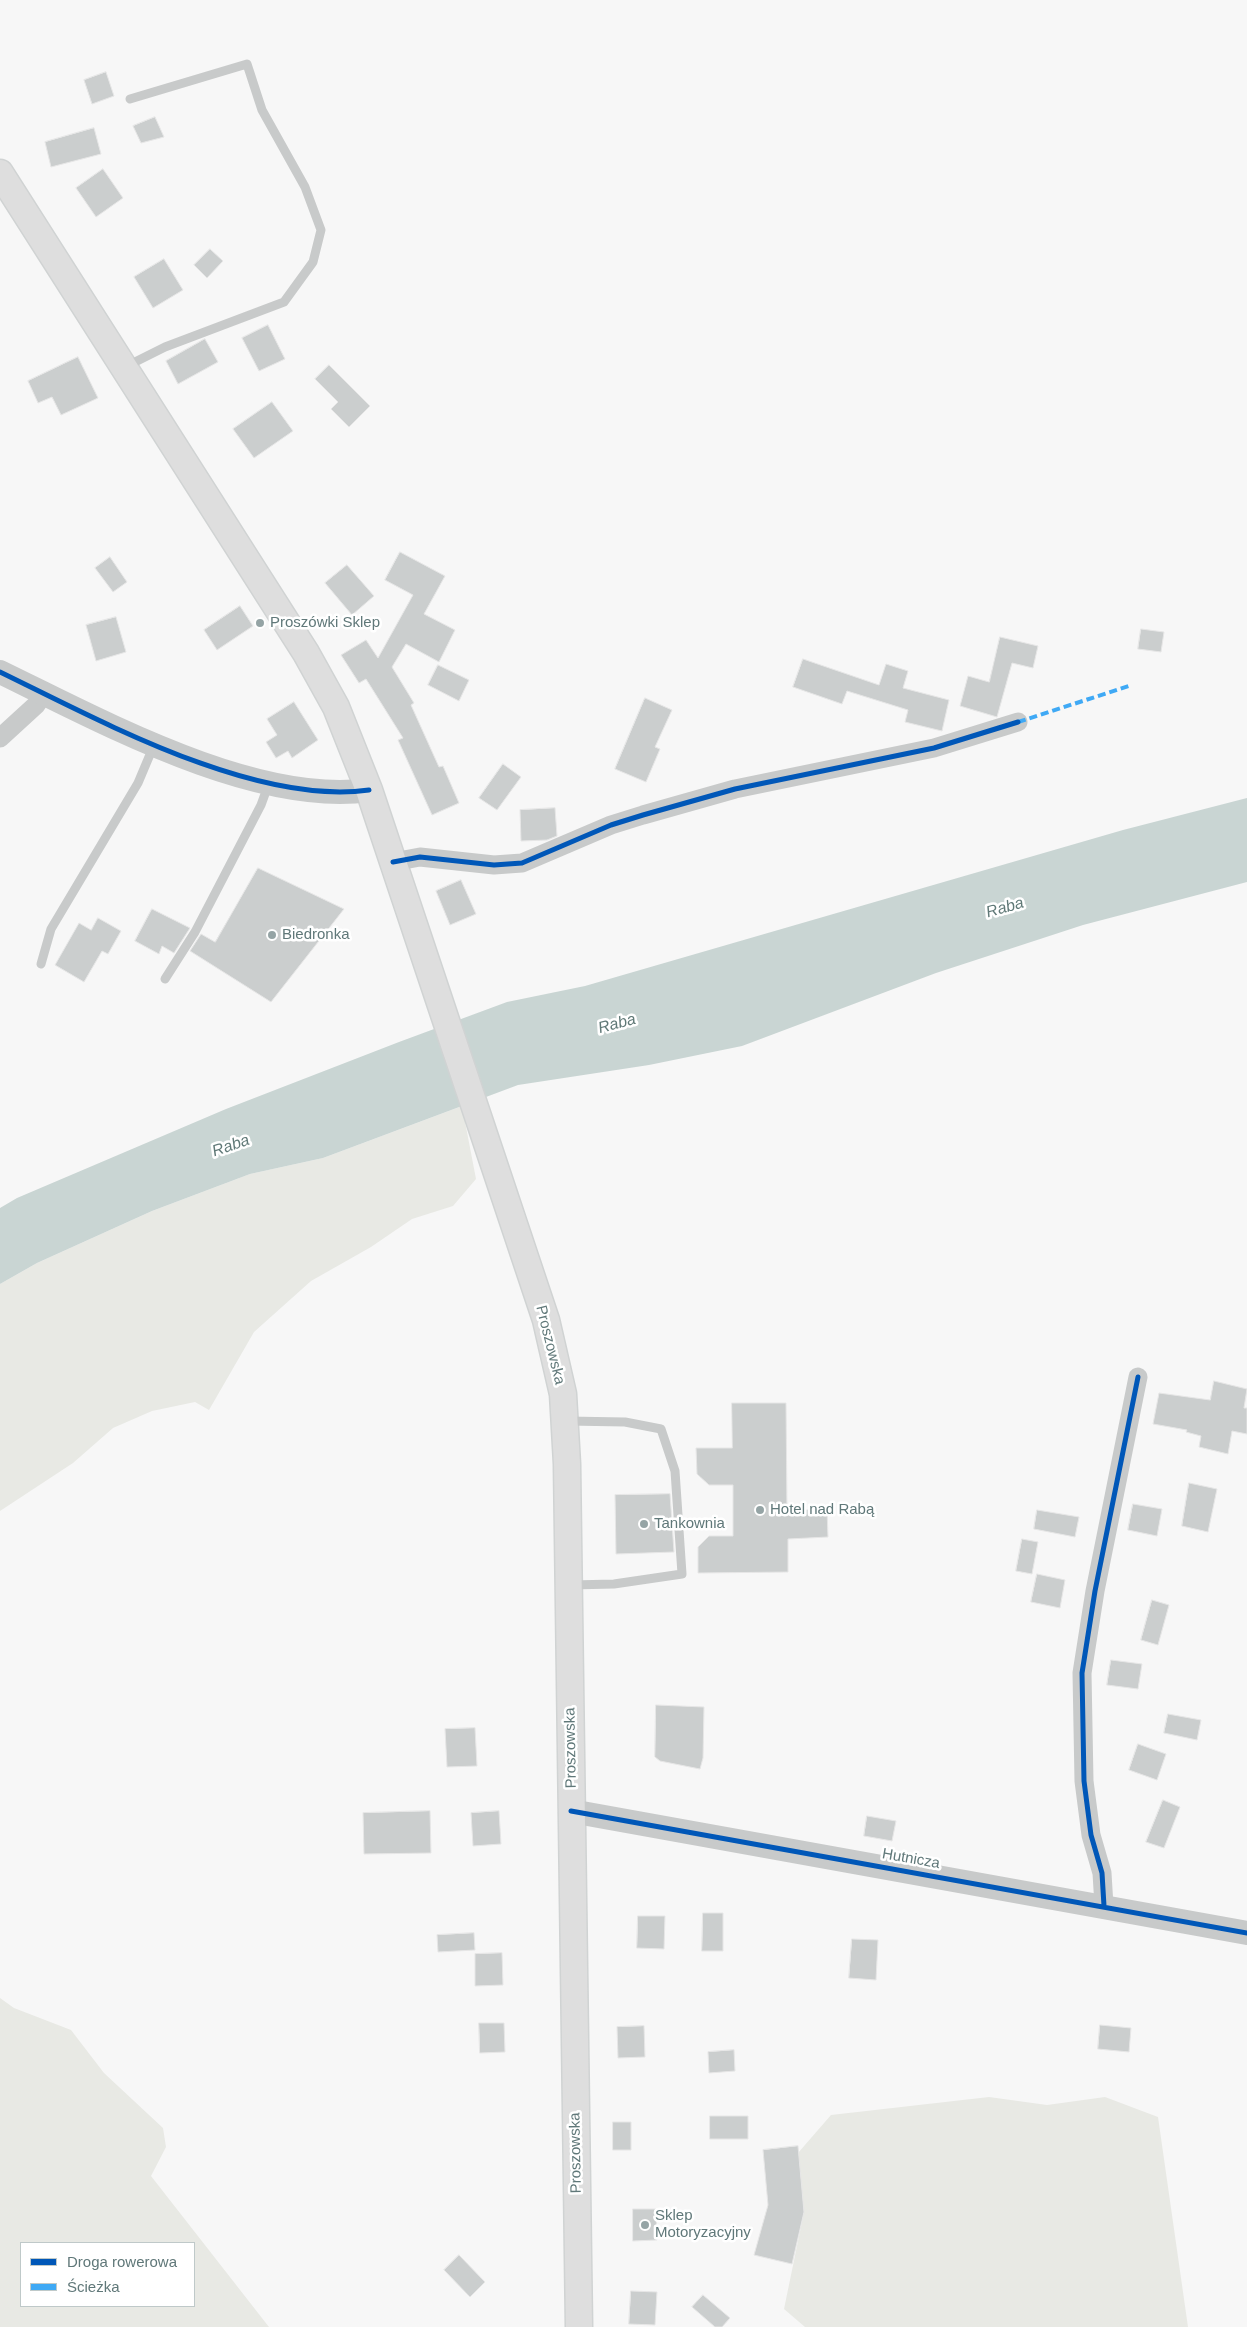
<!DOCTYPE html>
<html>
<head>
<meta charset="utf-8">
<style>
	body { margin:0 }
	#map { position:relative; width:1247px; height:2327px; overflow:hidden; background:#f7f7f7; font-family:Helvetica,sans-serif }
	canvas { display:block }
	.legend { position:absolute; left:20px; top:2242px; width:175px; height:65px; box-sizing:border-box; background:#fff; border:1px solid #bfc9c9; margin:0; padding:6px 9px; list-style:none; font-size:15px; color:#607879 }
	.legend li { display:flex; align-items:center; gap:10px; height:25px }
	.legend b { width:25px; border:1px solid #bfc9c9 }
</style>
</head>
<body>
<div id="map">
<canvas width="1247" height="2327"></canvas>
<ul class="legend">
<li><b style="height:6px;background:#0057b8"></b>Droga rowerowa</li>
<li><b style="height:6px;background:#3fa9f5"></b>Ścieżka</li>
</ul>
</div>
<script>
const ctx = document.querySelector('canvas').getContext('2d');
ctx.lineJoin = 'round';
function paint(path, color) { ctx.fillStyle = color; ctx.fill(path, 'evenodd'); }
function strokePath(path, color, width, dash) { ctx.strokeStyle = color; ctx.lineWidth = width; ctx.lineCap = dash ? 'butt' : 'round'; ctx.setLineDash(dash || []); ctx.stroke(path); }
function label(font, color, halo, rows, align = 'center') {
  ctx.font = font + ' Helvetica,sans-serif'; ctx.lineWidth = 5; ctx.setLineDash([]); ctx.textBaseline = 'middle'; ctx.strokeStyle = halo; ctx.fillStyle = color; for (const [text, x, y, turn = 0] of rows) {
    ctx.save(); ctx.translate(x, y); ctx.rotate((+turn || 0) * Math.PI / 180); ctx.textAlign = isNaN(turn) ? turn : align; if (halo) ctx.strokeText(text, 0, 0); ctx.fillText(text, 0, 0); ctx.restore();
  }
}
paint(new Path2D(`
	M462 1106 476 1179 453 1206 412 1219 371 1247 311 1281 254 1332 209 1410 195 1402 152 1411 113 1428 73 1463 0 1511V1284L37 1263 152 1211 250 1174 323 1158Z
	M0 1998 14 2008 71 2030 104 2073 163 2128 166 2147 151 2176 269 2327H0ZM21 2243H194V2306H21Z
	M989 2097 1047 2105 1105 2097 1158 2117 1188 2327H805L784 2309 804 2212 798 2153 831 2115Z`), '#e8e9e4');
paint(new Path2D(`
	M1247 798V882L1083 925 936 973 742 1046 649 1065 518 1085 323 1158 250 1174 152 1211 37 1263 0 1284V1208L17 1198 226 1109 399 1042 507 1002 585 986 1123 830Z`), '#c9d5d3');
const building = new Path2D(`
	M106 72 114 96 92 104 84 80Z
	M155 117 164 137 141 143 133 126Z
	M94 128 101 154 51 167 45 142Z
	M103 169 123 198 96 217 76 188Z
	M210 249 223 261 207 278 194 265Z
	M164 259 183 290 153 308 134 277Z
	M268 325 285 359 259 371 242 338Z
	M205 339 218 362 178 384 166 361Z
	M78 357 98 398 61 415 52 397 38 403 28 381Z
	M329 365 370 406 349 427 331 409 338 402 315 379Z
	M272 402 293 431 254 458 233 429Z
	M400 552 445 576 424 614 455 630 439 662 406 644 392 667 414 703 411 705 439 767 443 766 459 803 432 815 398 740 403 738 366 679 359 683 341 655 366 640 378 658 413 595 385 580Z
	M110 557 127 582 113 592 95 568Z
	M347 565 374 596 352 615 325 583Z
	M240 606 253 626 217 650 204 630Z
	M116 617 126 652 96 661 86 625Z
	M1141 629 1164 632 1161 652 1138 649Z
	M1000 637 1038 646 1033 668 1012 663 997 717 960 706 968 676 989 682Z
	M803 659 879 685 886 664 908 671 903 688 949 700 942 731 905 722 908 710 847 691 842 704 793 687Z
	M438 665 469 680 459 701 428 685Z
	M645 698 672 710 655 747 660 749 646 782 615 769Z
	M294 702 318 740 292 758 288 751 276 758 266 742 277 735 267 719Z
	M503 764 521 777 497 810 479 798Z
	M555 808 557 836 547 840 521 841 520 810Z
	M258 868 344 909 271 1002 190 951 201 934 215 942Z
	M461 880 476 914 450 925 436 891Z
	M152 909 190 928 174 953 162 946 159 954 135 941Z
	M98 918 121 931 108 954 102 951 84 982 55 965 79 923 91 930Z
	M1214 1381 1247 1389 1244 1408H1247V1434L1232 1431 1228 1454 1199 1447 1201 1436 1186 1432 1187 1430 1153 1424 1159 1393 1210 1400Z
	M732 1403H786L787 1510 827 1509 828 1537 788 1539V1572L698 1573V1547L709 1536H733V1485H709L697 1474 696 1448H732Z
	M1189 1483 1217 1489 1208 1532 1182 1526Z
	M670 1494 674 1552 616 1554 615 1495Z
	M1133 1504 1162 1509 1157 1536 1128 1530Z
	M1037 1510 1079 1517 1075 1537 1034 1529Z
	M1022 1539 1038 1542 1032 1574 1016 1571Z
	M1037 1574 1065 1580 1060 1608 1031 1602Z
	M1152 1600 1169 1605 1158 1645 1141 1640Z
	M1111 1660 1142 1664 1138 1689 1107 1685Z
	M656 1705 704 1707 703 1758 700 1769 660 1761 655 1757Z
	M1168 1714 1201 1720 1197 1740 1164 1733Z
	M475 1728 477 1766 447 1767 445 1729Z
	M1138 1744 1166 1754 1157 1780 1129 1770Z
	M1163 1800 1180 1807 1164 1848 1146 1842Z
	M430 1811 431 1853 364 1854 363 1813Z
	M499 1811 501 1844 473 1846 471 1813Z
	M867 1816 896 1821 892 1841 864 1836Z
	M703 1913H723V1951H702Z
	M638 1916H665L664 1949 637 1948Z
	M474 1933 475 1950 438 1952 437 1935Z
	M852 1939 878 1940 876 1980 849 1978Z
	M502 1953 503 1985 475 1986V1954Z
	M479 2023H504L505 2052 480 2053Z
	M1100 2025 1131 2028 1129 2052 1098 2049Z
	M644 2026 645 2057 618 2058 617 2027Z
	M734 2050 735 2071 709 2073 708 2052Z
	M710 2116H748V2139H710Z
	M613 2122H631V2150H613Z
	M798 2146 804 2212 792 2264 754 2255 768 2205 763 2150Z
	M633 2209H656L657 2240 633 2241Z
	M459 2255 485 2282 470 2297 444 2270Z
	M631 2291 657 2292 655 2325 629 2324Z
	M703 2295 730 2318 722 2327H715L692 2307Z`);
paint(building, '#cbcece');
strokePath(building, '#e6e6e6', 1);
const secondary = new Path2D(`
	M0 173 306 653 336 707 369 790 546 1320 563 1394 567 1464 579 2327`);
strokePath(secondary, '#d0d3d3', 29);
strokePath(new Path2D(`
	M127 366 165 347 284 302 313 262 321 230 305 187 262 110 247 64 130 99
	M41 964 51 929 138 783 154 745
	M165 979 195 932 261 805 269 783
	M567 1421 625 1422 661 1429 675 1471 682 1574 614 1584 571 1585`), '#c8caca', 9);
strokePath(new Path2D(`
	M0 738 36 705 44 693
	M393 862 420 857 494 865 522 863 611 825 643 815 735 789 934 748 1018 722
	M1104 1906 1102 1873 1091 1835 1084 1781 1082 1673 1095 1591 1138 1377`), '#c8caca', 19);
strokePath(new Path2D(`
	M0 672C101 721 255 806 369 790
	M571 1811 1247 1933`), '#c8caca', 24);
strokePath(secondary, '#dedede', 26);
strokePath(new Path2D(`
	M1018 722 1132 685`), '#3fa9f5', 4, [8, 4]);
strokePath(new Path2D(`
	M0 672C101 721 255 806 369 790
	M393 862 420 857 494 865 522 863 611 825 643 815 735 789 934 748 1018 722
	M571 1811 1247 1933
	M1104 1906 1102 1873 1091 1835 1084 1781 1082 1673 1095 1591 1138 1377`), '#0057b8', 5);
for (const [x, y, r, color] of [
	[260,623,5,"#95a4a5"],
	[272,935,5,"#95a4a5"],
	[760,1510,5,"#95a4a5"],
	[644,1524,5,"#95a4a5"],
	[645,2225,5,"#95a4a5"]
]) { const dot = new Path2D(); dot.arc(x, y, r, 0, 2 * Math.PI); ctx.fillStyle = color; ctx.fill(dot); strokePath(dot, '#fff', 2); }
label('15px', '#607879', '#fff', [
	["Proszówki Sklep",270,623],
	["Biedronka",282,935],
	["Hotel nad Rabą",770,1510],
	["Tankownia",654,1524],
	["Sklep",655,2216],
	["Motoryzacyjny",655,2233]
], 'left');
label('15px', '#607879', '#fff', [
	["Proszowska",550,1345,76],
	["Proszowska",571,1748,-91],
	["Hutnicza",911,1859,10],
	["Proszowska",576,2153,-91]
]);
label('italic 16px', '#607977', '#fff', [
	["Raba",1005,908,-16],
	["Raba",617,1024,-15],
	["Raba",231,1146,-19]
]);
</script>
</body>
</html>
